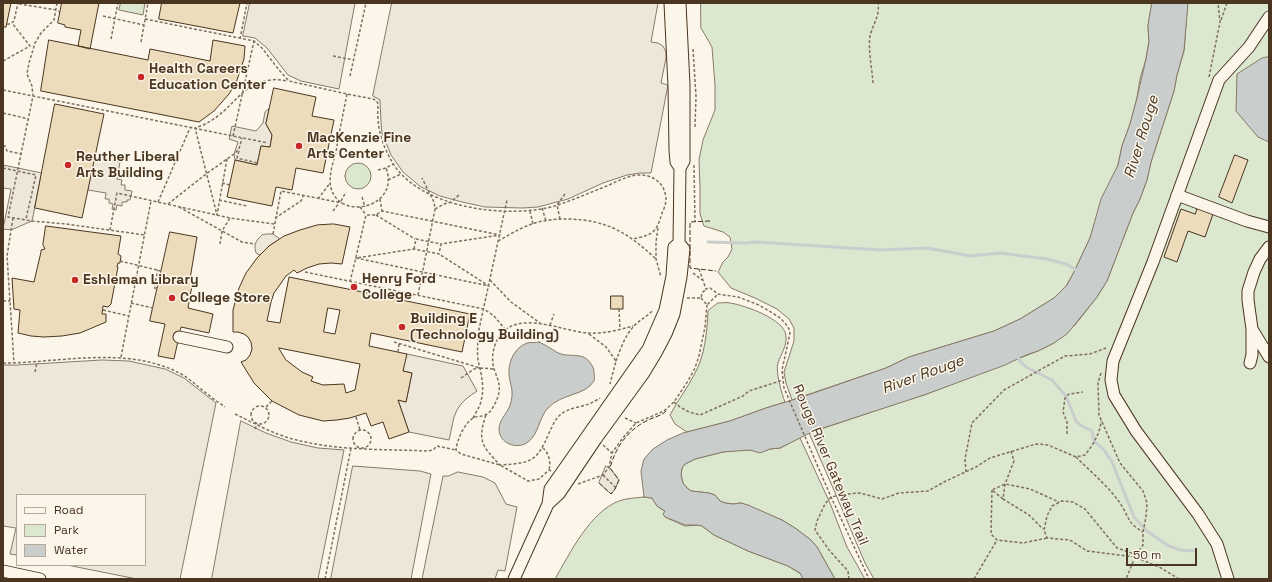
<!DOCTYPE html>
<html>
<head>
<meta charset="utf-8">
<style>
	body { margin:0 }
	#map { position:relative; width:1272px; height:582px; overflow:hidden; background:#fbf6e9; font-family:"Space Grotesk",sans-serif }
	canvas { display:block }
	.frame { position:absolute; inset:0; border:4px solid #4a3520; pointer-events:none }
	.legend { position:absolute; left:16px; top:494px; width:130px; height:72px; box-sizing:border-box; background:#fbf6e9; border:1px solid #b4a999; margin:0; padding:5px 7px; list-style:none; font-size:12px; color:#4a3520 }
	.legend li { display:flex; align-items:center; gap:8px; height:20px }
	.legend b { width:20px; border:1px solid #b4a999 }
	.scale { position:absolute; left:1126px; top:548px; width:71px; height:18px; box-sizing:border-box; border:2px solid #4a3520; border-top:0; padding-left:5px; font-size:12px; line-height:14px; white-space:nowrap; color:#4a3520; -webkit-text-stroke:3px #fbf6e9; paint-order:stroke }
</style>
</head>
<body>
<div id="map">
<canvas width="1272" height="582"></canvas>
<div class="frame"></div>
<ul class="legend">
<li><b style="height:5px;background:#fbf6e9"></b>Road</li>
<li><b style="height:11px;background:#dce7d0"></b>Park</li>
<li><b style="height:11px;background:#c9cecd"></b>Water</li>
</ul>
<div class="scale">50 m</div>
</div>
<script>
const ctx = document.querySelector('canvas').getContext('2d');
ctx.lineJoin = 'round';
function paint(path, color) { ctx.fillStyle = color; ctx.fill(path, 'evenodd'); }
function strokePath(path, color, width, dash) { ctx.strokeStyle = color; ctx.lineWidth = width; ctx.lineCap = dash ? 'butt' : 'round'; ctx.setLineDash(dash || []); ctx.stroke(path); }
function label(font, color, halo, rows, align = 'center') {
  ctx.font = font + ' "Space Grotesk",sans-serif'; ctx.lineWidth = 3; ctx.setLineDash([]); ctx.textBaseline = 'middle'; ctx.strokeStyle = halo; ctx.fillStyle = color; for (const [text, x, y, turn = 0] of rows) {
    ctx.save(); ctx.translate(x, y); ctx.rotate((+turn || 0) * Math.PI / 180); ctx.textAlign = isNaN(turn) ? turn : align; if (halo) ctx.strokeText(text, 0, 0); ctx.fillText(text, 0, 0); ctx.restore();
  }
}
const green = new Path2D(`
	M121 3H145L143 15 119 10Z
	M701 3H1152L1148 26 1149 41 1146 59 1140 79 1137 98 1130 124 1122 146 1118 165 1096 219 1090 238 1074 272 1066 286 1054 298 1020 319 994 331 909 357 886 368 792 400 786 383 784 372 794 341V328L789 319 777 309 755 298 731 288 718 272 723 262 728 257 732 249 730 237 723 232 704 226 700 214V187L699 160 703 140 715 110V85L712 47 701 28Z
	M1188 3H1269V579H874L865 563 833 488 809 433 901 402 924 395 1038 351 1054 343 1075 325 1097 297 1107 281 1133 213 1140 199 1147 180 1151 162 1174 91 1177 75 1184 51Z
	M345 176a13 13 0 1 1 26 0a13 13 0 1 1-26 0Z
	M718 303C722 303 726 302 730 303 744 305 785 319 786 336 787 346 781 354 778 363 775 370 782 395 785 402L766 408 730 421 687 432 675 424 670 415C677 401 687 389 694 375 705 356 707 332 708 311Z
	M800 438 830 503 847 547 865 579H835L817 547 811 540 795 528 782 520 741 503 733 504 725 503 720 501 715 495 709 493 691 491 687 488 683 483 681 475 682 468 685 464 695 459 723 452 737 450H750L760 452 770 449 780 448Z
	M644 497 652 498 657 506 666 512 665 517 685 526 697 525 702 526 714 535 748 551 788 566 801 574 803 579H555C570 553 590 512 619 501 627 498 636 498 644 497Z`);
paint(green, '#dce7d0');
strokePath(green, '#887966', 1);
const parking = new Path2D(`
	M250 3H355L339 89 301 81 288 75 267 48 255 38 243 36Z
	M392 3H658L651 42 658 43 663 46 666 52V58L661 83 668 85 651 173H640L627 175 603 183 568 199 538 207 523 208 485 207 462 202 440 196 421 187 403 172 391 155 382 133 381 123 380 100 373 96Z
	M269 109 266 124 272 135 270 147 261 146 257 165 235 160 234 154 238 142 229 139 232 126 256 131 263 123 265 112Z
	M95 157 120 162 117 179 122 180 121 185H125V190L132 191 130 200H127V202H122V206L117 205 116 210 112 209 113 204 109 203V199H105L106 193 88 190Z
	M3 165 42 173 32 221 11 230 3 229 11 189 3 188Z
	M267 234H273L280 239 269 246 260 255 256 253 255 248V244L258 239 262 235Z
	M407 354 463 366 477 391 467 398 461 404 457 410 454 417 449 440 409 432 398 400 406 402 412 373 403 371Z
	M102 360 129 361 165 369 184 378 216 403 180 579H137L67 565H145V495H17V555L10 554 16 528 3 526V365H17Z
	M241 421 266 433 291 442 318 448 344 450 318 579H212Z
	M353 466 420 471 431 474 411 579H331Z
	M606 466 610 468 619 480 615 489 611 494 599 483Z
	M458 472 483 477 495 483 506 504 517 507 505 571 498 570 495 579H422L443 476H448Z`);
paint(parking, '#ede7d9');
strokePath(parking, '#887966', 1);
const water = new Path2D(`
	M1152 3H1188L1184 50 1177 75 1174 91 1151 162 1147 180 1140 199 1133 213 1107 281 1097 297 1067 334 1054 343 1038 351 1026 355 1005 365 924 395 814 431 780 448 770 449 760 453 750 450 723 452 695 459 685 464 682 468 681 475 683 483 687 488 691 491 709 493 715 495 720 501 725 503 733 504 741 503 748 505 782 520 795 528 811 540 817 547 835 579H803L800 573 788 566 748 551 714 535 702 526 697 525H685L665 517 663 514 665 511 657 506 652 498 644 497 641 471 644 459 653 449 667 440 683 433 730 421 766 408 802 397 886 368 909 357 994 331 1020 319 1054 298 1067 285 1074 272 1090 238 1101 199 1118 165 1122 146 1130 124 1137 98 1146 59 1149 42 1148 26Z
	M1269 57V142L1258 137 1236 111 1237 74 1262 58Z
	M539 342C543 344 547 346 550 348 554 350 557 353 561 354 571 357 584 352 591 364 593 367 594 368 594 372 594 375 595 378 594 381 585 396 562 393 548 408 539 417 539 434 528 442 518 450 499 444 499 429 499 419 509 412 511 402 514 390 510 385 509 375 508 362 514 348 527 343 531 342 536 343 539 342Z`);
paint(water, '#c9cecd');
strokePath(water, '#887966', 1);
strokePath(new Path2D(`
	M708 242 745 243 756 242 881 250 927 248 971 256 1000 253 1047 259 1066 264 1078 271
	M1017 355 1019 360 1026 367 1052 380 1066 396 1076 421 1080 425 1092 431 1094 441 1104 450 1112 462 1134 517 1147 531 1167 545 1180 550 1195 551`), '#c9cecd', 3);
const building = new Path2D(`
	M3 3H11L6 27H3Z
	M62 3H99L90 49 78 46 81 30 65 27V25L58 23Z
	M162 3H240L233 33 159 19Z
	M49 40 148 60 150 49 210 61 213 40 245 46 244 59 236 83 229 94 214 111 199 122 41 91Z
	M274 88 316 97 312 116 334 120 323 173 296 168 292 190 276 187 272 206 227 197 235 160 257 165 261 146 270 147 272 135 266 124Z
	M55 104 104 114 82 218 35 208Z
	M1235 155 1248 160 1232 203 1219 197Z
	M1198 206 1214 211 1205 237 1188 231 1177 262 1164 257 1181 209 1195 214Z
	M334 224 350 227 342 264 331 263 319 264 307 268 297 273 294 270 286 276 274 293 271 302 267 321 280 323 289 277 470 314 462 352 371 333 369 346 407 354 403 371 412 373 406 402 398 400 409 432 389 439 383 422 371 426 366 413 350 418 337 420 323 421 299 415 272 401 254 383 241 362 246 360 250 355 252 349 251 342 248 337 244 334 238 332H233V310L239 288 246 273 257 258 269 246 284 236 300 230 317 225ZM328 308 340 310 335 334 324 332ZM279 348 360 364 355 390 346 393 344 384 323 385 311 381 313 377 302 372 286 360Z
	M46 226 121 236 118 254 121 256 120 263H118L117 267H118L111 304 108 307 103 306 102 314H106V322L80 333 62 336 44 337 31 336 18 333 20 310 14 309 12 278 34 282 41 252V250L45 249 43 245Z
	M170 232 197 237 190 279 193 280 188 308 213 314 209 333 181 327 174 359 158 356 165 324 150 321Z
	M611 296H623V309H611Z`);
paint(building, '#ecdcbc');
strokePath(building, '#4a3520', 1);
const minor = new Path2D(`
	M670 3 674 86 675 150 676 162 680 168 684 161V85L680 3
	M1177 195 1247 221 1269 227
	M1269 247 1260 259 1254 272 1248 291V300L1252 329 1269 357
	M179 337 227 347
	M1250 363 1252 355V330
	M548 504 559 494 596 439 644 373 656 353 666 334 674 314 681 277 684 249 679 243 680 168
	M3 571 40 579
	M514 579 548 504 550 489 648 349 665 310 672 276 674 247 679 243
	M1228 579 1217 544 1198 514 1136 431 1114 395 1111 380 1113 361 1153 262 1219 80 1249 47 1269 17`);
strokePath(minor, '#4a3520', 13);
strokePath(new Path2D(`
	M14 3 56 10 60 12
	M57 3 54 20 41 33 35 43 29 63 27 74 32 86 33 96 8 217 32 221 66 224 145 235
	M103 16 144 25
	M145 19 254 41 262 48 279 70 289 81 347 94 373 99 377 101C379 107 377 113 378 119 379 135 385 151 394 165 423 209 511 220 558 205 575 199 592 192 609 185 618 181 628 176 637 175 653 174 665 183 666 199 666 204 664 209 662 213 656 233 654 234 633 239
	M1221 20 1227 3
	M7 24H10L14 21 18 3
	M111 39 118 3
	M240 39 247 3
	M141 42 148 3
	M693 49 696 96 695 127
	M333 56 354 60
	M3 61 30 46 12 23
	M350 76 366 3
	M1209 77 1220 22 1218 3
	M873 83C872 68 868 51 870 36 873 24 880 16 878 3
	M3 90 268 143
	M347 94C343 114 339 133 336 152 333 163 328 177 331 188 340 222 401 207 386 168
	M3 113 29 119
	M233 136 254 41
	M3 146H5L7 151 22 154
	M239 151 237 158 257 163
	M227 159 217 215 195 128C204 125 212 121 219 115 237 101 246 82 272 80 277 79 282 80 287 81
	M694 165 695 221
	M3 168 36 175 26 219
	M378 170 386 168 393 164
	M388 180 401 174
	M222 183 230 185
	M362 197 365 207
	M318 199 330 183
	M380 199 382 211
	M219 200 247 206
	M341 201 346 192
	M158 202 190 128
	M168 204 206 174 234 154 239 149 242 138
	M179 207 242 242 255 244
	M360 207 366 215
	M542 208 546 221
	M435 209 444 204 451 202 460 194
	M333 211 339 203
	M530 211 533 224
	M376 215 415 239
	M13 218 7 256 14 363
	M275 218 301 201 303 196
	M560 219 557 205 565 194
	M658 228 656 242V259L661 277
	M110 230 117 193 230 218 274 224
	M273 234 281 191 342 203
	M498 241C509 235 520 228 532 224 543 220 556 219 568 219 608 220 628 233 656 259
	M220 244 222 231 230 218
	M414 249 416 239 441 244 439 254 414 249 356 258 489 286 439 254
	M120 261 161 271
	M699 269 706 289 710 288 718 294 738 297 759 305 779 317 785 323 789 329 790 333 782 370 784 388 831 497 869 579
	M305 272 484 309 494 316 505 329
	M693 273 702 280
	M490 280 511 302 540 323
	M350 282 366 215H376L382 211 500 235 441 244
	M157 288H154L158 270
	M418 295 435 209 434 202 422 178
	M687 298H701L702 293 706 289
	M701 298 707 305 718 294
	M3 301H10
	M131 303 153 308
	M619 309 620 330
	M103 310 129 316
	M550 325 554 314
	M466 332 478 334
	M589 334 606 347 616 361 610 384
	M394 342 480 368 494 369
	M398 352 399 344
	M121 357 151 201
	M616 361C620 350 625 336 633 327 639 320 647 317 653 310
	M3 363C60 363 128 345 181 374 192 380 200 389 210 396 214 400 220 403 225 407
	M35 372 37 362
	M1101 373 1098 383 1099 415 1120 463 1143 491 1147 503 1146 517 1143 532V545L1135 557 1126 579
	M461 378 474 369 479 368
	M674 402 680 407 689 412 700 415 743 396 749 391 783 380
	M251 415a9 9 0 1 1 18 0a9 9 0 1 1-18 0Z
	M266 407 272 401
	M235 414C254 423 273 434 293 439 336 451 383 449 427 451L433 450 437 446 456 450
	M486 415C477 441 482 446 500 465 531 463 537 462 549 433 552 427 555 419 560 415 568 408 580 407 589 404 593 402 597 400 600 398
	M356 417 360 430
	M473 418C476 412 480 407 481 401 485 387 481 373 478 360 477 351 478 343 478 334L507 200
	M625 418 636 423
	M255 429 257 424
	M353 439a9 9 0 1 1 18 0a9 9 0 1 1-18 0Z
	M1067 434V422L1063 412 1065 398 1069 394 1083 392
	M603 445 612 453
	M543 448C549 453 551 463 549 470
	M1011 451 1014 461 1005 484 1003 499 1029 515 1043 529
	M1076 457C1090 471 1109 487 1120 503 1130 518 1126 522 1143 532
	M551 471 549 470 539 479 528 481 500 465 461 454 456 450C457 440 464 424 473 418 476 416 481 417 485 415 491 413 495 404 497 399 502 387 498 380 494 369 492 362 492 353 495 345 510 305 559 331 588 333 603 334 619 330 633 326
	M966 472 965 459 972 423 1004 390 1065 356 1090 354 1106 348
	M603 475 615 487
	M578 484 603 475 609 467 612 453 622 439 636 423 664 411 674 402 688 381 695 368 699 356 705 327 707 305
	M992 490 991 534 997 540 1023 543 1047 538
	M1003 499 992 490 1005 484 1030 489 1059 502
	M1137 555 1117 548 1085 509 1073 502 1062 501 1052 506 1047 516 1044 530 1047 538 1070 540 1087 551 1135 557 1161 568 1179 579
	M325 579 351 448
	M849 579 848 571 829 550 815 530 817 521 825 504 831 497 847 494 860 493 882 499 899 493 928 491 944 482 976 467 990 458 1036 444 1048 445 1076 457 1085 455C1093 445 1100 434 1101 421
	M974 579 997 540`), '#7f6f5c', 1.5, [3, 2]);
strokePath(minor, '#fbf6e9', 11);
strokePath(new Path2D(`
	M710 221 690 222V268L716 271
	M599 483 611 494 615 489 619 480 610 468C616 446 628 430 648 420 654 417 662 416 667 410`), '#4a3520', 1, [5, 2]);
for (const [x, y, r, color] of [
	[141,77,4,"#c62828"],
	[299,146,4,"#c62828"],
	[68,165,4,"#c62828"],
	[75,280,4,"#c62828"],
	[354,287,4,"#c62828"],
	[172,298,4,"#c62828"],
	[402,327,4,"#c62828"]
]) { const dot = new Path2D(); dot.arc(x, y, r, 0, 2 * Math.PI); ctx.fillStyle = color; ctx.fill(dot); strokePath(dot, '#fbf6e9', 1.5); }
label('bold 14px', '#4a3520', '#fbf6e9', [
	["Health Careers",149,69],
	["Education Center",149,85],
	["MacKenzie Fine",307,138],
	["Arts Center",307,154],
	["Reuther Liberal",76,157],
	["Arts Building",76,173],
	["Henry Ford",362,279],
	["College",362,295],
	["Eshleman Library",83,280],
	["College Store",180,298],
	["Building E",410,319],
	["(Technology Building)",410,335]
], 'left');
label('14px', '#4a3520', '#fbf6e9', [
	["Rouge River Gateway Trail",830,465,67]
]);
label('italic 15px', '#4a3520', '#fbf6e9', [
	["River Rouge",1142,137,-73],
	["River Rouge",923,375,-20]
]);
</script>
</body>
</html>
